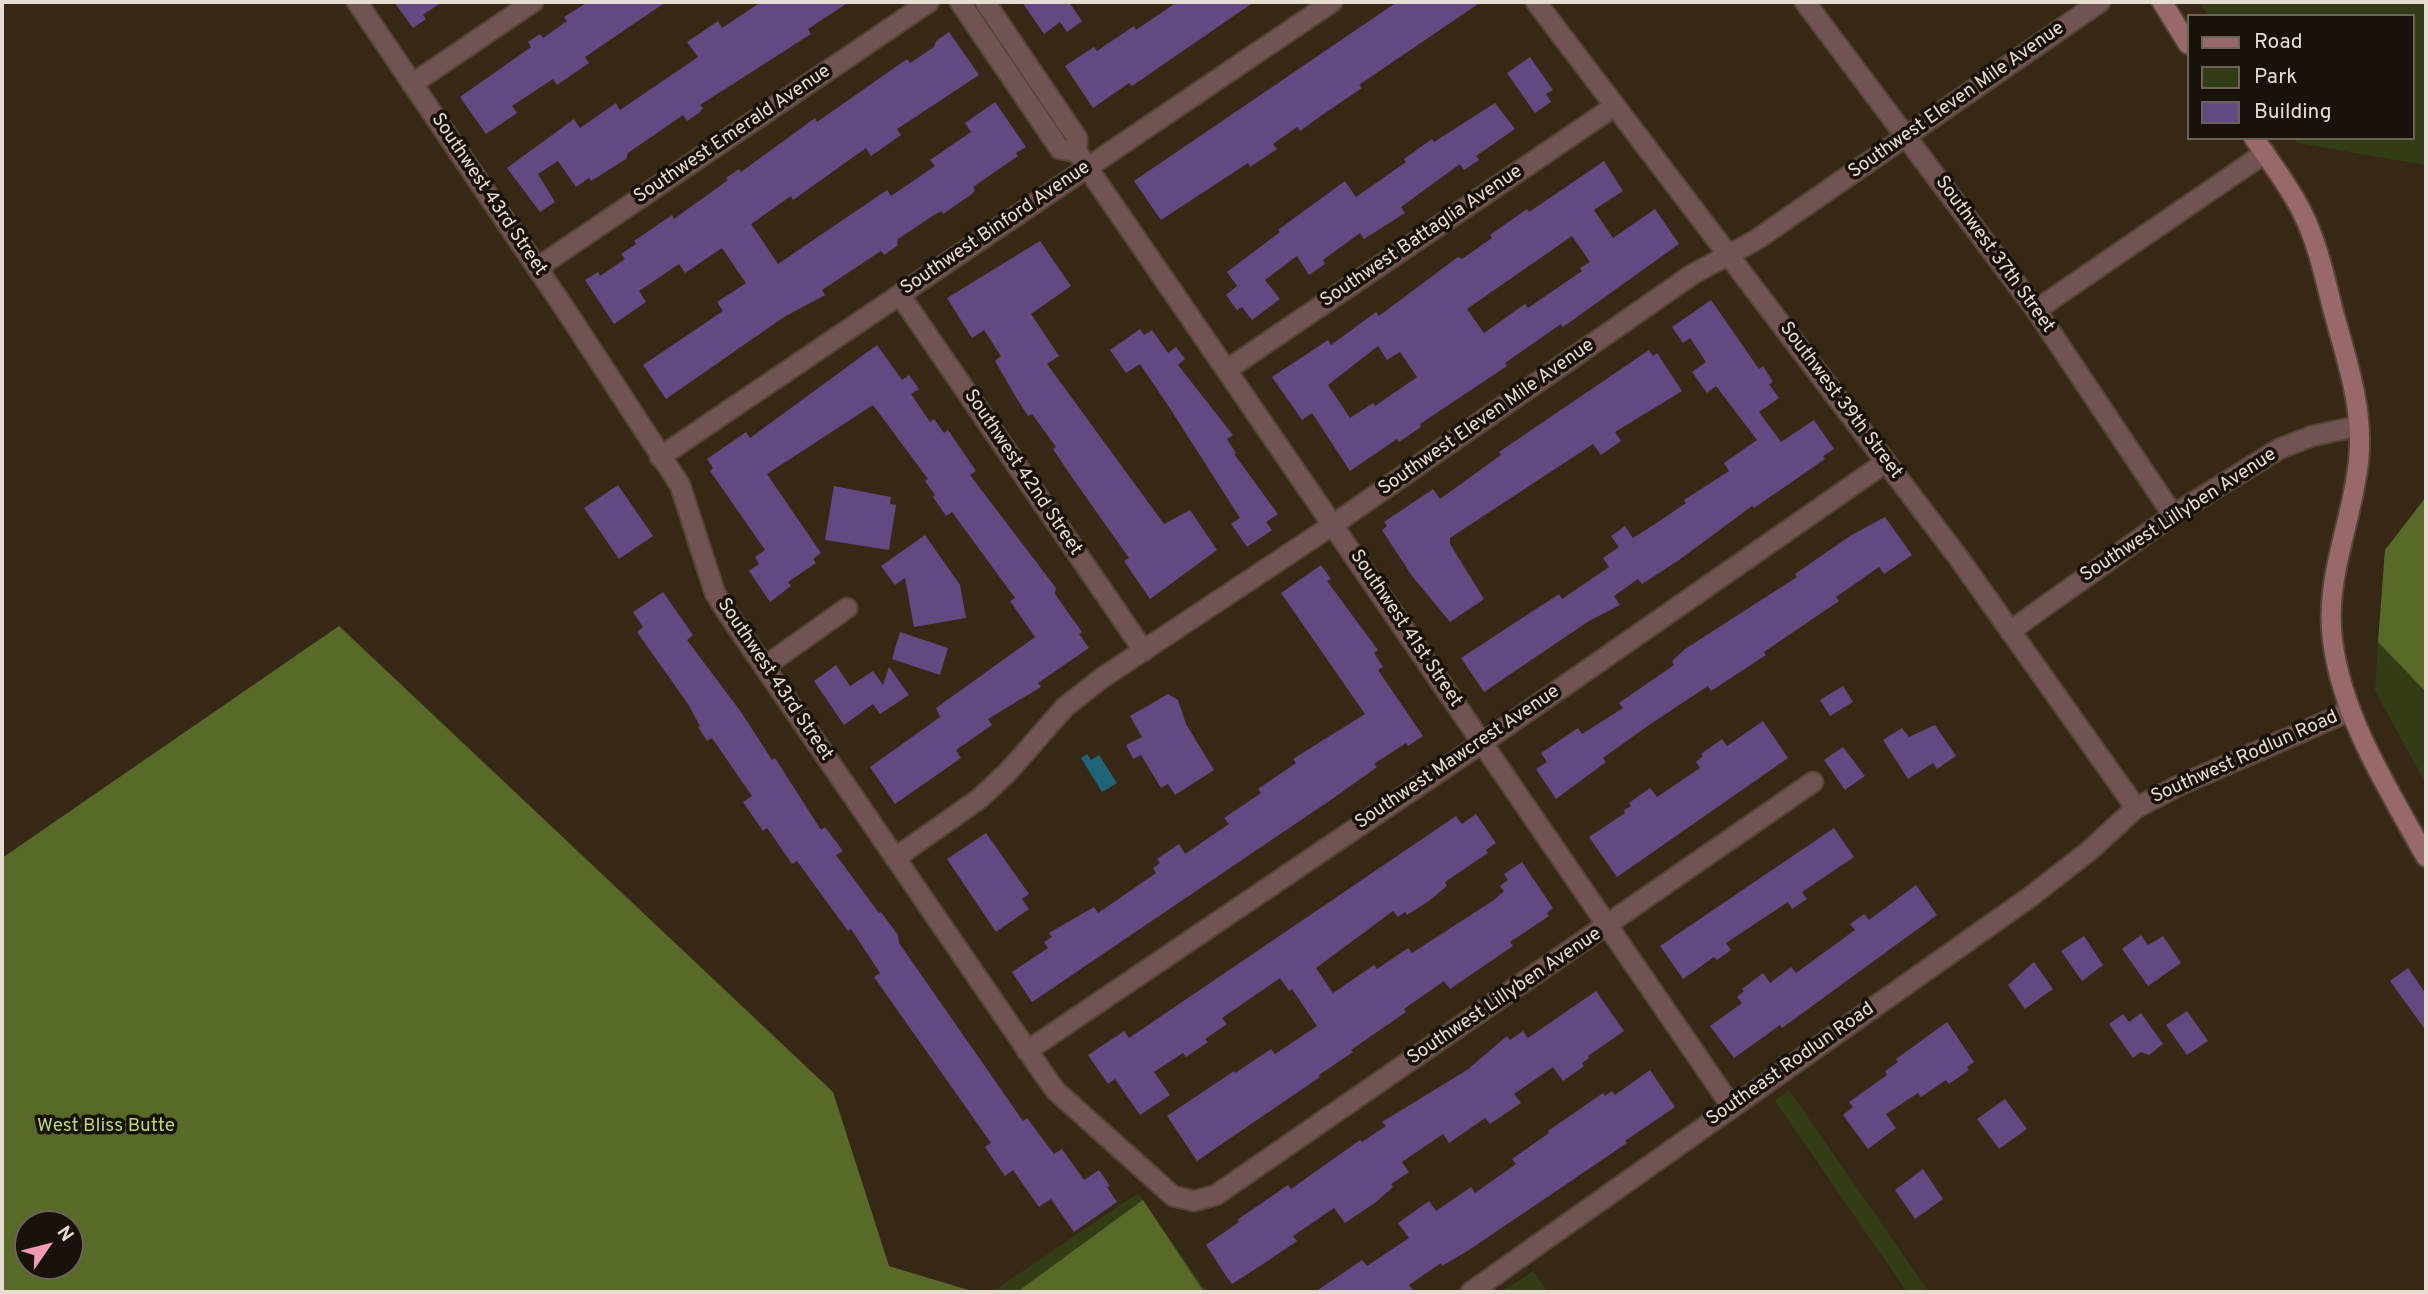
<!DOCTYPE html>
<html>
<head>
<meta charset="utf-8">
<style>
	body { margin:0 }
	#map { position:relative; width:2428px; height:1294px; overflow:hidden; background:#372815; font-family:Overpass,sans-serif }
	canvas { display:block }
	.frame { position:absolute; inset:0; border:4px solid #e7dcd1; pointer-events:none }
	.legend { position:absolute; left:2187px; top:14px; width:228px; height:126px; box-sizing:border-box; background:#19120a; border:2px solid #6b635a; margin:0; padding:9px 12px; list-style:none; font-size:21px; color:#e7dcd1 }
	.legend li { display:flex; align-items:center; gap:14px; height:35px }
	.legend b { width:35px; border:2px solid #6b635a }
	.north { position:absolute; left:14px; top:1210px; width:70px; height:70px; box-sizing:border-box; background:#19120a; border:2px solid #6b635a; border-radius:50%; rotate:55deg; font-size:19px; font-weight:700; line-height:28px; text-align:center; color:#e7dcd1 }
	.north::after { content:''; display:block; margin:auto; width:24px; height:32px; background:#f19ab3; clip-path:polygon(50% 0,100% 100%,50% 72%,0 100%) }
</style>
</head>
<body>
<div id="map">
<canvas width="2428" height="1294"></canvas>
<div class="frame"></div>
<ul class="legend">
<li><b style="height:9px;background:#99686b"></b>Road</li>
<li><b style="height:19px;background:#323d16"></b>Park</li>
<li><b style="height:19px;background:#624981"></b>Building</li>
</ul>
<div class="north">N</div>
</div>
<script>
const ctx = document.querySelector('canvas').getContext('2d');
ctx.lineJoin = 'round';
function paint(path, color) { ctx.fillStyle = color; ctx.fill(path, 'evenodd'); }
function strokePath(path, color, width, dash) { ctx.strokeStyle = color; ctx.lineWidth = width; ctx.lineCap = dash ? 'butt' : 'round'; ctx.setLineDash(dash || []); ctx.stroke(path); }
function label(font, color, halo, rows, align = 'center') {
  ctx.font = font + ' Overpass,sans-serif'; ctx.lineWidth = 7; ctx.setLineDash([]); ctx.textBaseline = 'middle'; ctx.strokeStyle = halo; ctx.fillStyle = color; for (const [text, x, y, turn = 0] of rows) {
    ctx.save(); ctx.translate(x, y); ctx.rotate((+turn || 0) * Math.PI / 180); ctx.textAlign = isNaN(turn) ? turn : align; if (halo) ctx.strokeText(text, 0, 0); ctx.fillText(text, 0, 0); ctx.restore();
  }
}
paint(new Path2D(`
	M2200 2H2426V165L2297 143 2294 138H2412V16H2209Z
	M2378 642 2426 692V784L2375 691Z
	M1789 1090 1929 1292H1907L1775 1101Z
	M1138 1193 1207 1292H992Z
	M1533 1271 1548 1292H1502Z`), '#323d16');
paint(new Path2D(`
	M2426 497V692L2378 642 2385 550Z
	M339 626 833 1092 889 1266 975 1292H2V858ZM28 1224H70V1266H28Z
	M1143 1200 1204 1292H1017Z`), '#586a28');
paint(new Path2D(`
	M1087 754 1091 760 1099 755 1117 783 1102 792 1081 758Z`), '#20647a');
paint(new Path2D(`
	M394 2H442L423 15 426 19 413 28Z
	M588 2H666L585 57 589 63 557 85 553 79 512 106 517 113 486 134 460 97 531 47 528 42 540 34 543 38 567 21 564 17Z
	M761 2H849L808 29 811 34 700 105 703 108 699 113 687 121 683 115 628 153 626 159 591 181 589 178 576 187 558 161 538 174 555 202 540 212 507 168 574 119 580 128 616 103 620 110 698 57 687 42 718 21 722 28Z
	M1022 2H1069L1082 21 1067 32 1060 22 1044 34Z
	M1177 2H1254L1132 86 1129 83 1093 108 1065 66 1094 47 1097 51 1134 26 1136 30Z
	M1397 2H1481L1359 85 1362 88 1322 115 1300 131 1297 127 1273 144 1277 149 1250 167 1248 163 1161 220 1134 181Z
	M949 32 979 75 897 129 901 135 871 156 866 148 793 200 791 196 751 224 778 264 887 190 891 196 935 166 930 160 971 132 965 123 995 102 1026 147 1016 153 1018 156 973 187 975 190 972 194 943 214 942 211 934 215 898 239 897 246 884 255 881 251 822 290 825 295 784 317 666 399 643 365 723 311 717 302 746 283 741 276 722 248 685 273 679 264 639 291 646 302 614 324 585 280 598 272 600 276 625 259 621 254 636 244 634 241 672 215 674 219 728 180 726 178 739 169 741 172 815 118 817 122 907 59 910 63 934 47 936 41Z
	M1530 57 1553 90 1546 94 1551 102 1535 113 1507 73Z
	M1495 103 1515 129 1476 156 1479 160 1464 170 1460 164 1401 207 1405 213 1364 239 1360 233 1323 260 1325 264 1309 275 1297 256 1265 280 1280 299 1252 320 1242 307 1237 310 1226 295 1237 286 1227 272 1280 232 1278 230 1345 181 1356 197 1406 162 1404 159 1432 139 1434 142Z
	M1604 161 1623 191 1594 210 1613 238 1655 209 1679 244 1563 327 1561 324 1505 363 1507 366 1420 424 1421 427 1399 442 1397 439 1350 471 1312 413 1302 420 1272 377 1328 340 1331 345 1376 312 1379 316 1458 257 1462 259 1492 238 1490 235 1527 209 1529 212ZM1572 236 1590 262 1580 268 1582 271 1528 308 1525 304 1484 333 1467 309ZM1378 346 1387 360 1400 352 1417 377 1375 406 1373 403 1350 418 1328 385Z
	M1040 241 1071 286 1031 314 1059 356 1047 364 1164 524 1190 510 1217 550 1150 599 1124 561 1129 558 1069 473 1053 449 1056 447 1032 414 1028 416 1017 399 995 361 1001 356 984 330 972 338 947 298Z
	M1711 300 1759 369 1763 366 1773 382 1769 384 1779 398 1759 412 1781 442 1814 420 1834 449 1823 456 1825 459 1754 508 1752 506 1679 560 1642 584 1638 579 1614 596 1620 605 1589 621 1484 692 1461 658 1559 594 1562 599 1609 567 1603 558 1619 547 1611 536 1625 526 1633 538 1658 522 1686 503 1684 500 1729 471 1724 463 1757 440 1716 386 1707 393 1692 372 1706 362 1690 338 1683 343 1672 327Z
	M1140 329 1144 335 1152 330 1168 353 1176 347 1185 359 1178 365 1233 435 1227 439 1236 453 1234 454 1278 514 1266 522 1272 530 1247 547 1231 524 1240 518 1169 407 1140 364 1126 373 1110 350Z
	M877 345 902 380 909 375 919 389 911 394 930 422 934 419 944 433 948 430 976 471 970 475 1056 588 1055 594 1082 632 1079 634 1089 648 1038 683 1041 687 988 719 992 725 956 750 961 758 895 804 870 767 940 717 936 708 1035 637 1010 601 1015 598 952 512 946 516 933 497 935 495 925 481 928 479 873 405 767 474 821 553 813 559 816 563 788 582 791 586 770 602 749 571 759 564 755 557 765 550 710 471 713 468 707 459 746 432 750 438Z
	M1649 350 1653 356 1657 353 1682 391 1615 432 1621 441 1601 455 1593 444 1450 538V544L1484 599 1450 622 1412 576 1382 530 1387 526 1384 522 1433 489 1440 499 1501 455 1499 452Z
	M618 485 653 536 619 559 584 508Z
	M834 486 891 497 890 504 896 505 889 550 825 540Z
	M1885 517 1912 555 1884 574 1879 567 1836 597 1839 601 1764 652 1766 655 1711 691 1708 686 1649 725 1603 758 1606 762 1556 799 1536 769 1547 762 1541 753 1578 728 1582 734 1623 708 1619 703 1674 665 1672 661 1685 649 1797 577 1795 574 1850 536Z
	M925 535 960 585 966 618 914 627 905 578 895 585 881 566Z
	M1321 565 1331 579 1327 581 1378 650 1374 653 1383 667 1378 670 1423 736 1408 746 1406 743 1374 764 1377 767 1373 770 1332 799 1032 1002 1012 972 1048 948 1044 942 1052 937 1049 933 1094 907 1098 913 1156 873 1153 868 1160 863 1157 859 1179 844 1185 854 1229 824 1224 818 1261 793 1258 789 1296 763 1293 759 1365 714 1281 593Z
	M663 592 693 635 687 640 741 712 772 760 775 758 821 830 825 827 843 851 836 855 879 913 881 912 898 935 899 943 1023 1121 1027 1118 1054 1154 1062 1149 1084 1180 1099 1170 1110 1186 1107 1187 1117 1202 1074 1232 1051 1199 1039 1207 1013 1170 1005 1176 985 1147 991 1143 874 977 880 973 851 929 848 931 797 861 792 864 767 828 763 831 743 802 752 796 712 738 707 741 698 727 700 726 688 704 637 632 643 627 633 612Z
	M900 632 948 648 940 675 892 659Z
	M836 665 850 686 873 671 883 685 889 667 909 695 880 714 873 704 844 725 814 681Z
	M1843 686 1853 702 1830 716 1820 700Z
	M1168 694 1178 700 1186 724 1214 770 1175 795 1168 784 1161 788 1141 755 1133 759 1126 745 1142 737 1130 716Z
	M1763 721 1788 758 1617 877 1589 837 1625 813 1624 810 1631 806 1629 803 1650 788 1657 797 1700 768 1696 762 1703 756 1701 754 1722 739 1727 746Z
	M1935 725 1956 756 1937 769 1933 763 1908 779 1883 740 1902 728 1909 737Z
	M1843 747 1865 776 1845 790 1824 760Z
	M1476 814 1496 843 1486 850 1488 853 1445 882 1447 886 1429 901 1407 915 1405 912 1398 917 1393 911 1316 968 1333 993 1374 965 1377 969 1408 948 1412 953 1494 900 1504 891 1500 886 1508 880 1504 874 1522 862 1553 908 1547 913 1549 916 1510 942 1513 946 1450 989 1444 981 1404 1009 1406 1012 1351 1050 1353 1052 1319 1075 1320 1077 1197 1161 1167 1116 1234 1071 1235 1073 1271 1049 1275 1054 1317 1026 1292 989 1289 991 1280 978 1222 1018 1227 1024 1205 1039 1208 1042 1186 1057 1183 1053 1154 1072 1170 1095 1140 1115 1115 1079 1108 1084 1088 1055 1124 1031 1129 1038 1456 816 1462 824Z
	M1834 828 1854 857 1802 892 1807 899 1792 909 1788 902 1726 943 1731 950 1717 960 1714 957 1683 979 1660 946Z
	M986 833 1029 894 1022 899 1029 909 996 932 947 859Z
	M1916 885 1937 915 1782 1028 1780 1025 1734 1058 1710 1026 1742 1003 1737 997 1744 991 1742 989 1763 973 1770 983 1791 967 1796 973 1855 930 1850 924 1864 914 1869 920Z
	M2141 935 2148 945 2163 936 2181 963 2148 986 2122 949Z
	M2084 936 2103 965 2082 981 2061 951Z
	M2034 962 2053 989 2025 1009 2008 985Z
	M2408 968 2426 994V1031L2390 981Z
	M1596 991 1624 1031 1588 1056 1589 1058 1582 1063 1584 1066 1563 1081 1553 1067 1514 1094 1521 1103 1490 1124 1485 1118 1449 1143 1443 1134 1402 1162 1409 1172 1391 1184 1393 1187 1376 1202 1345 1223 1334 1208 1293 1236 1297 1241 1266 1262 1232 1284 1228 1279 1206 1245 1239 1222 1237 1220 1288 1185 1291 1189 1360 1140 1362 1142 1386 1126 1382 1122 1467 1070 1507 1036 1510 1040 1523 1031 1528 1038Z
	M2187 1011 2208 1041 2187 1055 2166 1025Z
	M2141 1013 2163 1044 2149 1055 2141 1052 2133 1058 2109 1024 2123 1014 2129 1022Z
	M1947 1022 1974 1062 1967 1067 1969 1070 1949 1084 1946 1080 1921 1097 1918 1093 1886 1114 1896 1128 1868 1149 1843 1115 1853 1107 1849 1102 1887 1075 1885 1071 1898 1062 1896 1059Z
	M1650 1070 1675 1107 1625 1141 1627 1143 1469 1250 1442 1266 1441 1263 1409 1285 1414 1292H1315L1362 1260 1367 1266 1409 1238 1398 1223 1429 1201 1436 1211 1471 1187 1475 1193 1516 1164 1512 1159 1549 1133 1548 1131 1603 1093 1605 1096 1612 1091 1615 1095Z
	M2005 1099 2027 1129 1999 1149 1977 1119Z
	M1923 1169 1943 1199 1915 1219 1895 1190Z`), '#624981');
const minor = new Path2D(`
	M357 2 567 312 680 485 715 593 726 611 1045 1076 1056 1091 1173 1196 1194 1201 1216 1195 1813 782
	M960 2 1060 149 1077 152
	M985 2 1077 138V152L1087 167 1732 1107
	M1536 2 1958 557 2136 808
	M1805 2 2036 310 2173 515
	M412 84 533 2
	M537 268 929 2
	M900 295 1144 651
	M2036 310 2265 153
	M1228 369 1615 106
	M660 457 1332 2
	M2010 631 2173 515 2279 449 2312 436 2359 426
	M764 667 847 608
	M895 858 979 799 1008 772 1065 707 1102 678 1334 524 1693 274 1756 240 2100 2
	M1027 1051 1501 730 1886 462
	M1471 1292 2030 897 2089 851 2136 808 2178 786 2350 711`);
const secondary = new Path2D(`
	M2162 2 2188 44
	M2254 138C2271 163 2290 187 2303 214 2318 245 2325 278 2333 310 2346 358 2363 406 2359 456 2354 520 2323 578 2333 644 2344 721 2389 790 2426 857`);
strokePath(minor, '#534533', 23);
strokePath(secondary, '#534533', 23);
strokePath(minor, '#725354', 19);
strokePath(secondary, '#99686b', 19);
label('19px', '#e7dcd1', '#19120a', [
	["Southwest Eleven Mile Avenue",1957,101,-35],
	["Southwest Emerald Avenue",733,135,-34],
	["Southwest 43rd Street",488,195,56],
	["Southwest Binford Avenue",996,229,-34],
	["Southwest Battaglia Avenue",1422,237,-34],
	["Southwest 37th Street",1994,255,54],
	["Southwest 39th Street",1840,401,53],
	["Southwest Eleven Mile Avenue",1487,418,-35],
	["Southwest 42nd Street",1022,473,56],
	["Southwest Lillyben Avenue",2179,516,-33],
	["Southwest 41st Street",1405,629,56],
	["Southwest 43rd Street",774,680,56],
	["Southwest Mawcrest Avenue",1458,758,-34],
	["Southwest Rodlun Road",2245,758,-24],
	["Southwest Lillyben Avenue",1505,997,-34],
	["Southeast Rodlun Road",1791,1065,-35]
]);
label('19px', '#bbd779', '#19120a', [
	["West Bliss Butte",106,1127]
]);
</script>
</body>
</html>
